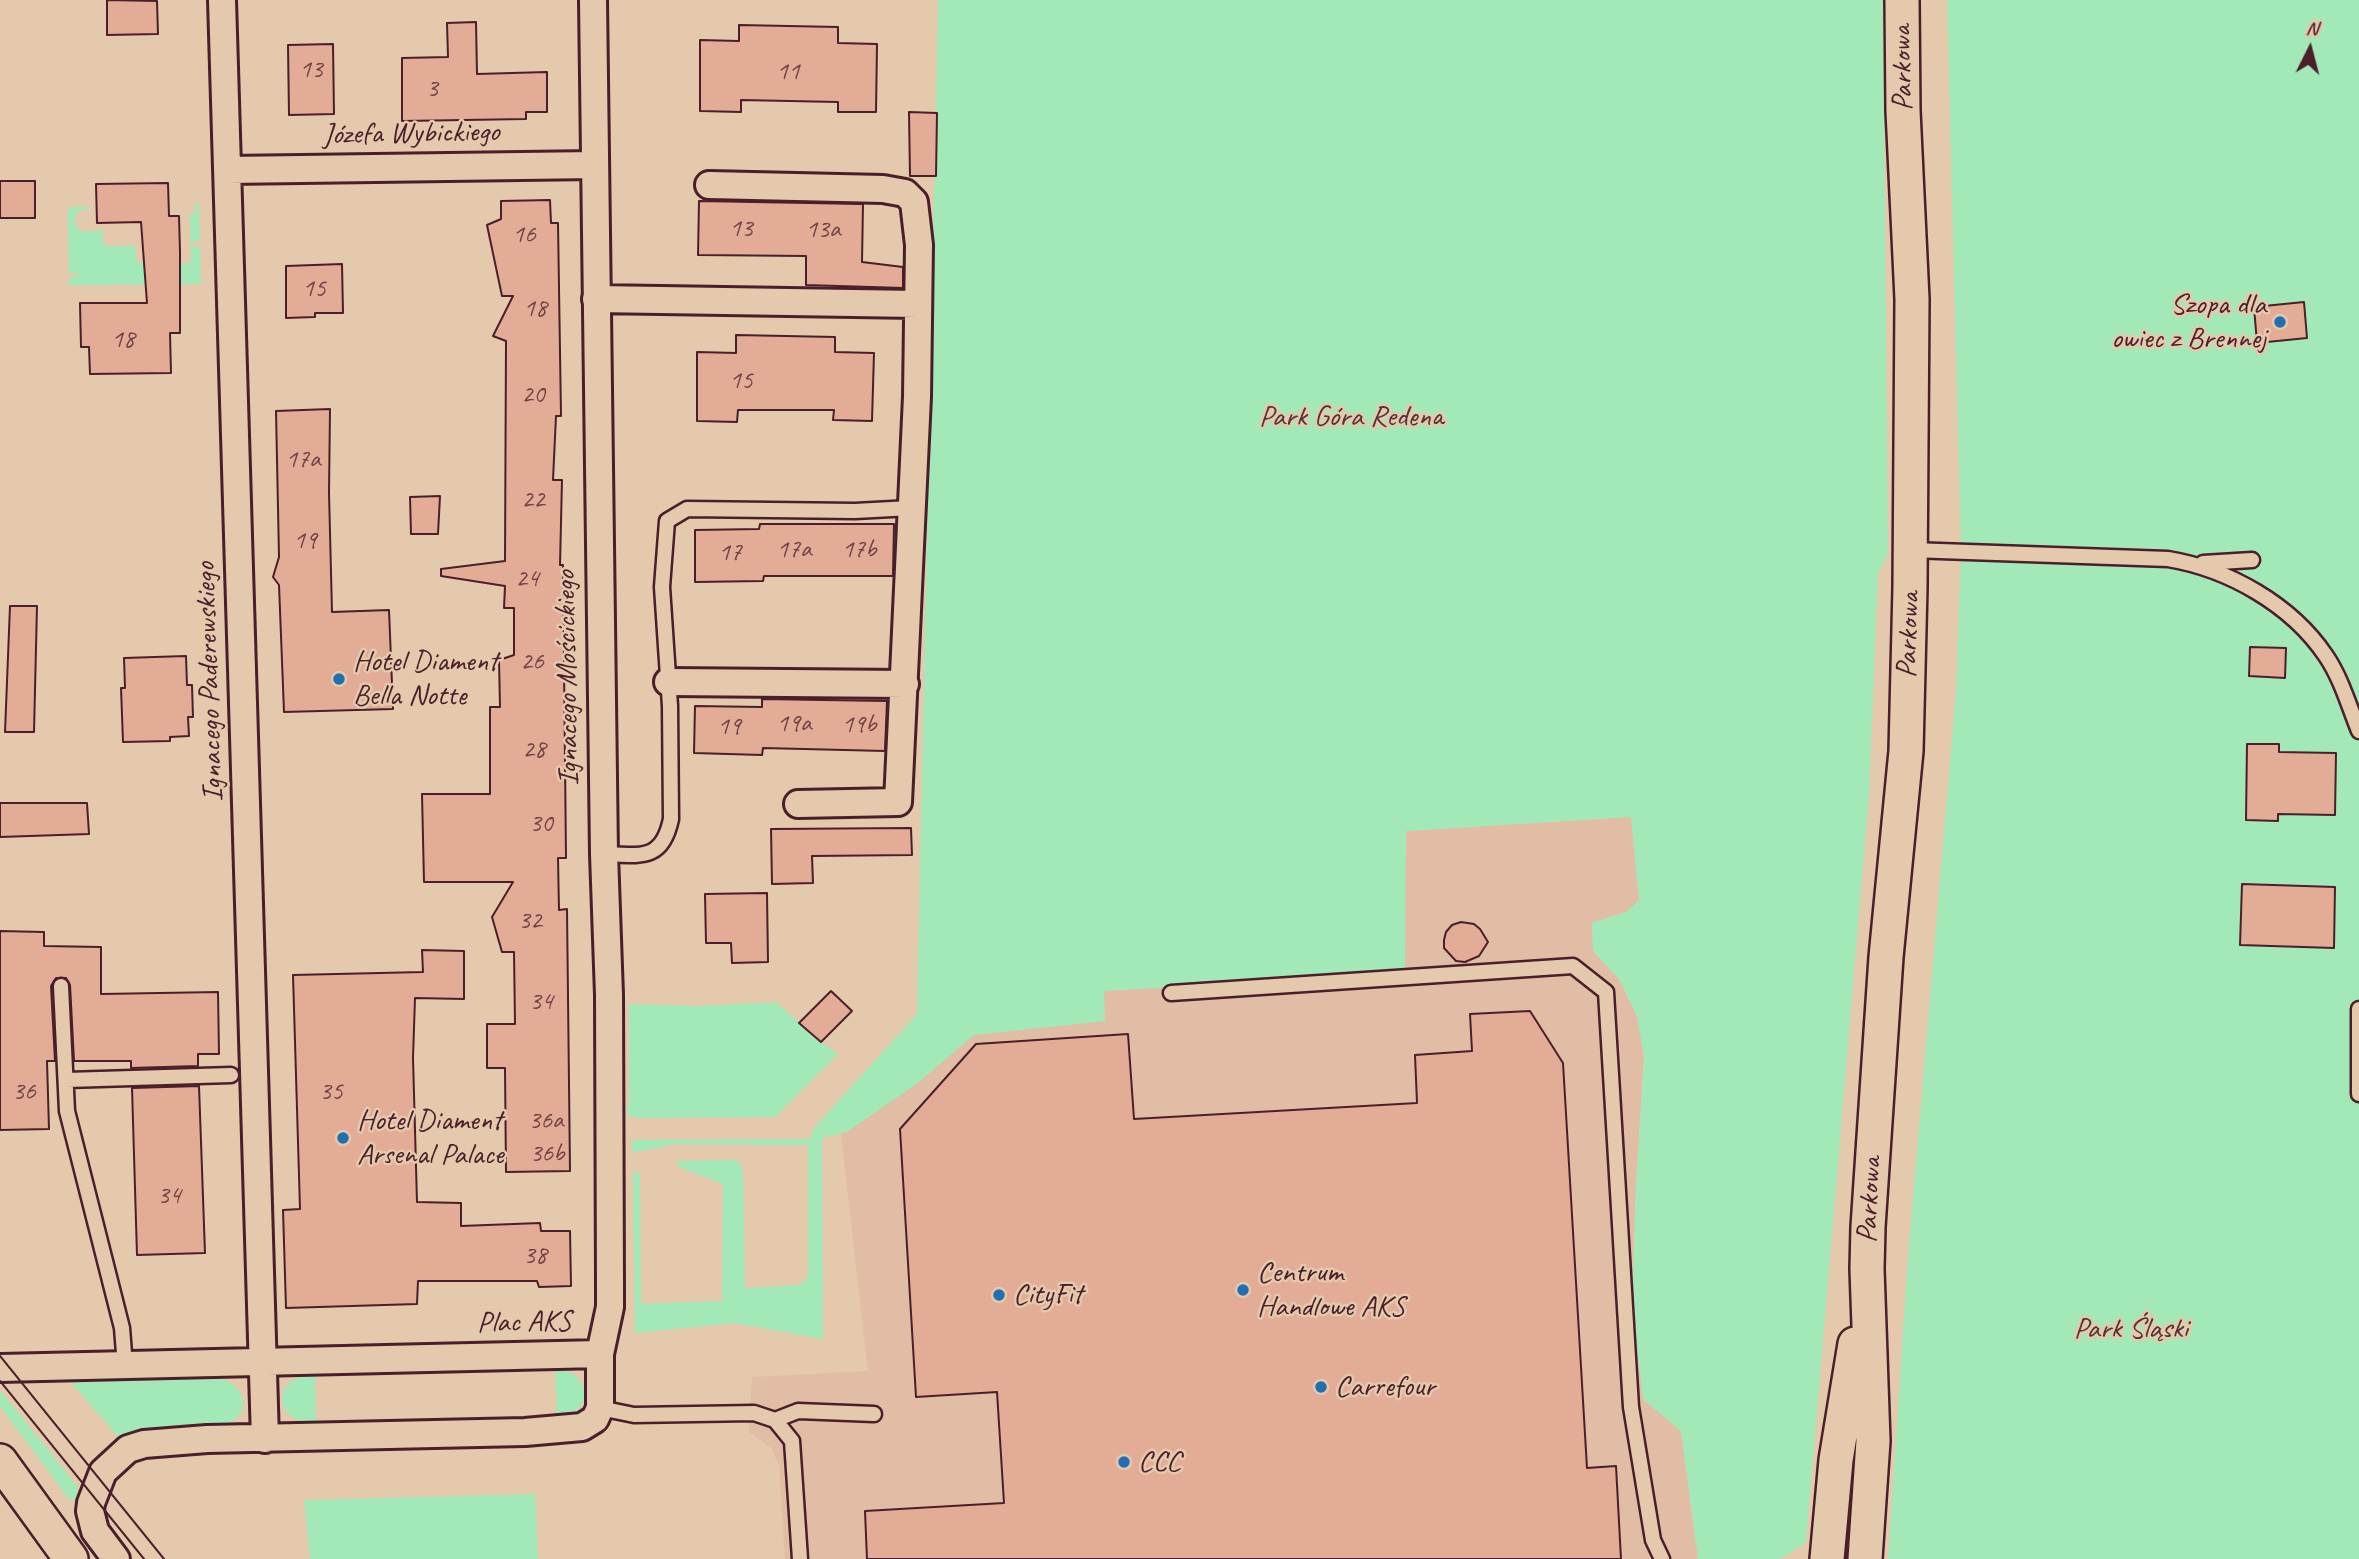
<!DOCTYPE html>
<html>
<head>
<meta charset="utf-8">
<style>
	body { margin:0 }
	#map { position:relative; width:2359px; height:1559px; overflow:hidden; background:#e4c9ac; font-family:Caveat,sans-serif }
	canvas { display:block }
	.north { position:absolute; left:2275px; top:14px; width:70px; height:70px; -webkit-text-stroke:5px #e4c9ac; paint-order:stroke; rotate:6deg; font-size:19px; font-weight:700; line-height:28px; text-align:center; color:#4a1f2b }
	.north::after { content:''; display:block; margin:auto; width:24px; height:32px; background:#4a1f2b; clip-path:polygon(50% 0,100% 100%,50% 72%,0 100%) }
</style>
</head>
<body>
<div id="map">
<canvas width="2359" height="1559"></canvas>
<div class="north">N</div>
</div>
<script>
const ctx = document.querySelector('canvas').getContext('2d');
ctx.lineJoin = 'round';
function paint(path, color) { ctx.fillStyle = color; ctx.fill(path, 'evenodd'); }
function strokePath(path, color, width, dash) { ctx.strokeStyle = color; ctx.lineWidth = width; ctx.lineCap = dash ? 'butt' : 'round'; ctx.setLineDash(dash || []); ctx.stroke(path); }
function label(font, color, halo, rows, align = 'center') {
  ctx.font = font + ' Caveat,sans-serif'; ctx.lineWidth = 5; ctx.setLineDash([]); ctx.textBaseline = 'middle'; ctx.strokeStyle = halo; ctx.fillStyle = color; for (const [text, x, y, turn = 0] of rows) {
    ctx.save(); ctx.translate(x, y); ctx.rotate((+turn || 0) * Math.PI / 180); ctx.textAlign = isNaN(turn) ? turn : align; if (halo) ctx.strokeText(text, 0, 0); ctx.fillText(text, 0, 0); ctx.restore();
  }
}
paint(new Path2D(`
	M1631 817 1639 900 1626 912 1592 923 1593 951 1619 979 1637 1016 1644 1057 1636 1184 1632 1309 1643 1399 1681 1431 1698 1559H785L779 1465 771 1448 749 1432 752 1377 868 1371 840 1126 917 1050 1406 831Z`), '#e0bda4');
paint(new Path2D(`
	M938 0H1883L1888 554 1878 572 1869 794 1806 1542 1781 1559H1698L1681 1431 1643 1399 1632 1309 1636 1184 1644 1057 1637 1016 1619 979 1593 951 1592 923 1626 912 1639 900 1631 817 1406 831 1405 974 1104 991 1105 1021 974 1035 919 1082 847 1132 822 1138 823 1339 734 1323 635 1333 633 1172 640 1173 641 1304 722 1301 723 1184 679 1167 676 1161 735 1160 740 1163 743 1174 745 1288 800 1285 808 1277V1145L675 1144 632 1153V1140L810 1139 814 1128 917 1014Z
	M1947 0H2359V1559H1888L1908 1255 1956 691 1961 551Z
	M194 204H199L200 241H193V247L200 248 201 284 69 285V278L79 275 78 273 69 274 68 207H89V210H81L76 214C71 236 87 231 103 230V243L107 246H135L137 263H191L190 214H195Z
	M776 1002 821 1042 838 1054 775 1117 636 1118 627 1115V1106L629 1103V1004L698 1006Z
	M555 1369C594 1371 595 1416 557 1417Z
	M303 1376H315L316 1422C280 1426 268 1386 303 1376Z
	M221 1379C249 1386 252 1420 221 1425L146 1428 119 1438 71 1382Z
	M0 1390 78 1487 76 1498 73 1501 69 1499 0 1406Z
	M1859 1437 1855 1540 1845 1541 1855 1439Z
	M535 1494 538 1559H310L304 1500Z`), '#a2e9b7');
const building = new Path2D(`
	M107 0 157 1 158 34 107 35Z
	M476 22 477 74 547 72V112H526V119L402 121V58L448 57 447 23Z
	M739 25 838 27V43L877 44 876 112H838V102L741 100V112L700 111V40L739 41Z
	M333 44 334 114 289 115 288 45Z
	M909 112 937 113 936 176H910Z
	M0 181H35V218H0Z
	M168 183 169 216H179L180 252V333H170L171 373 90 374 89 347H81L80 303H147L141 222 97 223 96 184Z
	M550 200 551 223H558L561 416H556L553 480H562L560 565H563L566 858H558L559 910 567 909 570 1171 506 1172 505 1068H487V1024H515L514 952H502L492 917 513 882H424L422 794H490V707H500L499 660 514 655V608H504L505 586 441 576V569L505 561 506 341 493 336 513 296H502L487 225 501 219V201Z
	M699 201 863 204 862 262 903 267V288L806 285V256L698 255Z
	M342 264 343 313H315V317L286 318V266Z
	M2304 302 2307 338 2257 343 2254 307Z
	M736 335 835 337V352L874 353 872 421 833 420 834 410H738L737 422 697 421V352L736 353Z
	M330 409 329 493 332 612 389 610 393 709 284 712 279 585 273 577 279 557 276 411Z
	M440 496 438 534H411L410 497Z
	M760 524H894L893 576H764L763 581 695 582V530L759 529Z
	M10 606H37L34 732H5Z
	M2250 647 2286 648 2285 678 2249 676Z
	M186 656 187 685H192L193 717H188L189 736 170 737V741L123 742 121 688H125L124 658Z
	M762 699 887 701 885 751 763 748 762 755 694 753 695 706 762 707Z
	M2247 744H2279V752L2336 753 2335 815 2278 814V821L2246 820Z
	M0 803H87L89 834 0 837Z
	M911 828 912 855 812 856 813 883 772 884 771 829Z
	M2242 884 2335 887 2334 948 2240 945Z
	M767 893 768 962 732 963 731 943H706L705 894Z
	M1461 922 1474 924 1480 929 1488 942 1479 956 1465 962 1456 961 1444 948V940L1446 932 1452 925Z
	M0 931 44 932V946L101 947V994L218 992 219 1054H198V1066L131 1068V1061H74L70 985 66 978H56L51 986 55 1061H47L49 1129 0 1130Z
	M422 950 464 951V999L415 998 413 1058 417 1202 461 1203V1226L540 1223 541 1231H570L571 1286 539 1287 537 1281H418L417 1304 286 1308 283 1210 300 1209 293 975 423 972Z
	M831 991 852 1011 821 1042 799 1023Z
	M1530 1011 1563 1063 1587 1468 1616 1466 1621 1559H867L865 1511 1004 1503 997 1392 916 1397 900 1129 976 1044 1128 1034 1134 1119 1417 1103 1415 1055 1472 1051 1470 1014Z
	M199 1086 205 1253 137 1255 132 1088Z`);
paint(building, '#e2ac97');
strokePath(building, '#4a1f2b', 2);
const service = new Path2D(`
	M1911 550 2168 559C2228 569 2291 604 2326 656 2341 678 2349 706 2359 731
	M2203 563 2252 560
	M604 854C640 855 662 862 671 819L670 706 662 587 667 521 687 509 855 511 911 508
	M61 986 67 1111 122 1328 125 1366
	M1171 993 1573 966 1606 992 1631 1407 1653 1540 1662 1559
	M2359 1009V1094
	M67 1080 231 1075
	M600 1408 634 1415 754 1413 775 1420 792 1441 800 1559
	M775 1420 798 1411 874 1414`);
const minor = new Path2D(`
	M222 0 265 1439
	M228 170 595 165
	M709 185 883 189 905 193 914 202 919 245 917 397 898 802 798 804
	M596 299 917 304
	M668 682 905 684
	M0 1368 600 1354
	M116 1559 95 1531 90 1511 91 1503 103 1472 128 1449 144 1444 207 1439 525 1432 582 1427 595 1419 600 1408V1354L610 1307V1287L609 995 604 854 593 0`);
const tertiary = new Path2D(`
	M0 1461 71 1559
	M1827 1559 1836 1460 1855 1344
	M1865 1559 1873 1441 1867 1269 1868 1227 1886 957 1906 751 1910 587 1912 299 1903 111 1902 0`);
strokePath(service, '#4a1f2b', 19);
strokePath(minor, '#4a1f2b', 32);
strokePath(tertiary, '#4a1f2b', 38);
strokePath(service, '#e4c9ac', 14);
strokePath(minor, '#e4c9ac', 26);
strokePath(tertiary, '#e4c9ac', 33);
strokePath(new Path2D(`
	M0 1356 164 1559
	M0 1381 144 1559`), '#4a1f2b', 2);
for (const [x, y, r, color] of [
	[2280,322,7,"#1f6fb2"],
	[339,679,7,"#1f6fb2"],
	[343,1138,7,"#1f6fb2"],
	[1243,1290,7,"#1f6fb2"],
	[999,1295,7,"#1f6fb2"],
	[1321,1387,7,"#1f6fb2"],
	[1124,1462,7,"#1f6fb2"]
]) { const dot = new Path2D(); dot.arc(x, y, r, 0, 2 * Math.PI); ctx.fillStyle = color; ctx.fill(dot); strokePath(dot, '#e4c9ac', 2.5); }
label('26px', '#704246', null, [
	["13",311,70],
	["11",788,72],
	["3",432,89],
	["13",741,229],
	["13a",823,230],
	["16",524,235],
	["15",314,289],
	["18",535,309],
	["18",123,340],
	["15",741,381],
	["20",533,395],
	["17a",303,460],
	["22",533,500],
	["19",305,541],
	["17a",794,550],
	["17b",859,550],
	["17",730,553],
	["24",527,579],
	["26",532,662],
	["19a",794,724],
	["19b",859,725],
	["19",729,727],
	["28",534,750],
	["30",541,824],
	["32",530,921],
	["34",541,1002],
	["36",24,1092],
	["35",331,1092],
	["36a",546,1121],
	["36b",547,1154],
	["34",169,1196],
	["38",535,1256]
]);
label('30px', '#4a1f2b', '#e4c9ac', [
	["Parkowa",1903,68,-91],
	["Józefa Wybickiego",411,134,-1],
	["Parkowa",1909,635,-88],
	["Ignacego Mościckiego",568,678,-91],
	["Ignacego Paderewskiego",210,682,-92],
	["Parkowa",1870,1200,-87],
	["Plac AKS",524,1323,-1]
]);
label('30px', '#4a1f2b', '#e4c9ac', [
	["Szopa dla",2266,305,"right"],
	["owiec z Brennej",2266,339,"right"],
	["Hotel Diament",353,662],
	["Bella Notte",353,696],
	["Hotel Diament",357,1121],
	["Arsenal Palace",357,1155],
	["Centrum",1257,1273],
	["Handlowe AKS",1257,1307],
	["CityFit",1013,1295],
	["Carrefour",1335,1387],
	["CCC",1138,1462]
], 'left');
label('30px', '#533339', '#e4c9ac', [
	["Park Góra Redena",1351,417],
	["Park Śląski",2131,1329]
]);
</script>
</body>
</html>
